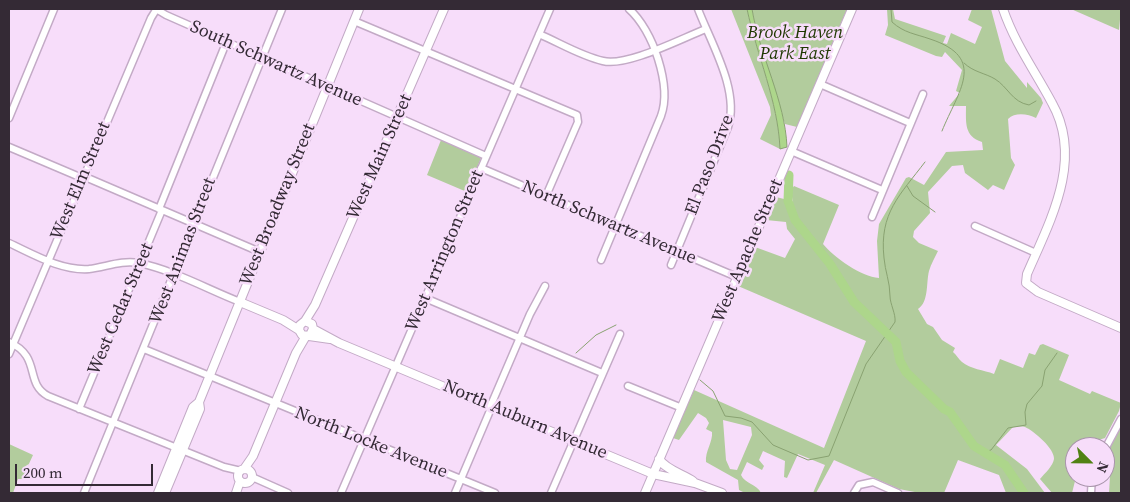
<!DOCTYPE html>
<html>
<head>
<meta charset="utf-8">
<style>
	body { margin:0 }
	#map { position:relative; width:1130px; height:502px; overflow:hidden; background:#f7ddfa; font-family:"Source Serif 4",serif }
	canvas { display:block }
	.frame { position:absolute; inset:0; border:10px solid #342a35; pointer-events:none }
	.north { position:absolute; left:1065px; top:437px; width:50px; height:50px; box-sizing:border-box; background:#f7ddfa; border:1px solid #a995ab; border-radius:50%; rotate:113deg; font-size:14px; font-weight:700; line-height:20px; text-align:center; color:#342a35 }
	.north::after { content:''; display:block; margin:auto; width:18px; height:22px; background:#518214; clip-path:polygon(50% 0,100% 100%,50% 72%,0 100%) }
	.scale { position:absolute; left:15px; top:464px; width:138px; height:22px; box-sizing:border-box; border:2px solid #342a35; border-top:0; padding-left:6px; font-size:15px; line-height:18px; white-space:nowrap; color:#342a35; -webkit-text-stroke:4px #f7ddfa; paint-order:stroke }
</style>
</head>
<body>
<div id="map">
<canvas width="1130" height="502"></canvas>
<div class="frame"></div>
<div class="north">N</div>
<div class="scale">200 m</div>
</div>
<script>
const ctx = document.querySelector('canvas').getContext('2d');
ctx.lineJoin = 'round';
function paint(path, color) { ctx.fillStyle = color; ctx.fill(path, 'evenodd'); }
function strokePath(path, color, width, dash) { ctx.strokeStyle = color; ctx.lineWidth = width; ctx.lineCap = dash ? 'butt' : 'round'; ctx.setLineDash(dash || []); ctx.stroke(path); }
function label(font, color, halo, rows, align = 'center') {
  ctx.font = font + ' "Source Serif 4",serif'; ctx.lineWidth = 5; ctx.setLineDash([]); ctx.textBaseline = 'middle'; ctx.strokeStyle = halo; ctx.fillStyle = color; for (const [text, x, y, turn = 0] of rows) {
    ctx.save(); ctx.translate(x, y); ctx.rotate((+turn || 0) * Math.PI / 180); ctx.textAlign = isNaN(turn) ? turn : align; if (halo) ctx.strokeText(text, 0, 0); ctx.fillText(text, 0, 0); ctx.restore();
  }
}
paint(new Path2D(`
	M731 9H747C757 56 778 101 780 149L760 139 771 115 770 107Z
	M752 9H847L797 127 785 124 758 39Z
	M887 9H893L895 19 946 36 943 43 947 44 951 33 975 44 982 27 968 20 972 9H991L1005 61 1027 88V82L1041 98 1043 103 1036 118C1028 114 1015 112 1008 119L1011 158 1015 165 1004 190 993 185 988 190 965 173 963 165 952 166 928 192 930 213 914 231 913 237 919 243 938 251C935 257 931 264 929 271 926 283 929 302 918 309L927 324 933 327 942 340 955 348 953 352C957 355 958 359 962 362 970 369 984 370 994 374L1000 359 1023 368 1029 353 1035 355 1040 345 1043 344 1069 355 1059 380 1090 394 1092 391 1121 403 1119 411 1105 438 1075 447V481L1072 493H1052L1040 479C1045 473 1053 466 1054 459 1055 449 1034 431 1025 427 1021 426 1016 427 1013 427L996 445 1027 469 1045 493H1026L1008 465 999 458 978 448 951 412 907 371 901 359 897 338 854 301 831 264 795 217 791 190 794 186 839 205 823 244C834 257 861 277 879 278L877 241 879 224 906 178 909 177 924 185 946 152 983 150 982 142C964 136 966 123 966 106H949L960 93 956 91 962 70 945 52 942 57 936 56 885 35 888 25Z
	M1071 9H1121L1119 30Z
	M441 140 481 158 467 192 427 175Z
	M787 196 791 220 801 227 830 265 855 304 893 340 902 370 924 390 935 404 949 413 973 446 1004 466 1021 493H1006L999 475 958 460 944 493H920L899 489 834 460 816 493H813L825 465 798 454 787 478 784 477 785 461 763 451 759 460 764 466 762 470 747 462 741 475C745 484 757 484 761 493H745L739 490 738 480 706 462C705 451 713 442 712 432L706 429 709 423 706 418 698 413 679 440 673 438 694 390 824 448 866 341 738 286 755 247 785 258 795 239 787 229 786 222 766 220 776 197 784 199ZM723 420 751 427 752 435 737 470 730 469 726 460Z
	M1121 425V493H1109L1110 476 1108 460 1105 463V455Z
	M9 444 33 455 22 479H18L13 493H9Z`), '#b2cc9d');
const water = new Path2D(`
	M747 9H752C760 57 785 100 787 147L780 149C778 101 757 56 747 9Z`);
paint(water, '#add68b');
strokePath(water, '#89a271', 1);
strokePath(new Path2D(`
	M891 9 892 22C904 33 916 34 930 39 988 58 958 91 942 131
	M964 63C973 72 985 73 995 79 1008 87 1012 102 1029 105L1036 101
	M907 186 913 196 935 212
	M576 353 596 335 616 325
	M700 380 713 391 725 416 741 418 752 422 773 445 808 460 829 456 866 364 895 322C896 314 890 304 890 296 890 282 885 271 884 258 879 213 900 195 925 162
	M984 452 991 450 1008 428 1026 425 1025 412 1027 404 1042 386 1045 370 1057 353`), '#89a271', 1);
strokePath(new Path2D(`
	M789 175 788 201 795 220 830 264 854 302 896 342 900 361 906 372 944 409 950 412 974 446 1005 465 1024 493`), '#add68b', 9);
const minor = new Path2D(`
	M156 9 166 15 486 156
	M354 21 577 115 578 122 546 196
	M539 34C560 43 581 56 603 61 627 67 682 38 706 29
	M820 84 910 123
	M9 118 54 9
	M9 147 82 178
	M791 151 882 190
	M481 168 737 277
	M83 176 260 252
	M159 209 226 43
	M872 217 923 94
	M975 226 1036 253
	M9 243C33 254 61 271 89 269 106 267 121 260 139 263 173 270 207 289 240 302
	M601 260 661 116C672 86 653 30 629 9
	M671 265 728 127C740 91 711 43 698 9
	M425 298 602 373
	M9 342C42 357 24 383 48 396L224 467 241 471
	M144 349 495 493
	M9 354 151 18 156 10
	M628 386 682 408
	M491 405 530 314 545 286
	M79 409 162 210
	M1105 449 1121 419
	M252 477 288 493
	M84 493 282 9
	M341 493 550 9
	M455 493 492 406
	M551 493 620 334
	M854 493 859 485 873 482 898 493
	M1091 493 1092 477`);
const major = new Path2D(`
	M1003 9C1015 44 1035 71 1052 103 1084 160 1050 221 1027 274L1026 283 1038 292 1121 328
	M240 302 283 320 299 330
	M305 321 315 305 444 9
	M313 329 339 343 653 474 695 483 722 493
	M311 333 313 329 312 324 305 321 300 325 299 330 302 335 330 339
	M659 459C666 470 683 474 693 481
	M244 469 253 456 296 353 306 336
	M238 476a7 7 0 1 1 14 0a7 7 0 1 1-14 0Z
	M158 493 193 407 199 402
	M165 493 200 409 199 402 359 9
	M236 493 240 481
	M645 493 852 9`);
strokePath(minor, '#c3aac6', 9);
strokePath(major, '#c3aac6', 10);
strokePath(minor, '#fff', 6);
strokePath(major, '#fff', 8);
label('italic 18px', '#1f3801', '#f7ddfa', [
	["Brook Haven",795,33],
	["Park East",795,54]
]);
label('18px', '#342a35', '#f7ddfa', [
	["South Schwartz Avenue",276,64,24],
	["West Main Street",380,157,-66],
	["El Paso Drive",710,165,-69],
	["West Elm Street",81,181,-67],
	["West Broadway Street",278,205,-68],
	["North Schwartz Avenue",609,223,23],
	["West Animas Street",183,251,-69],
	["West Arrington Street",445,251,-67],
	["West Apache Street",748,251,-67],
	["West Cedar Street",121,309,-67],
	["North Auburn Avenue",525,420,23],
	["North Locke Avenue",371,443,22]
]);
</script>
</body>
</html>
